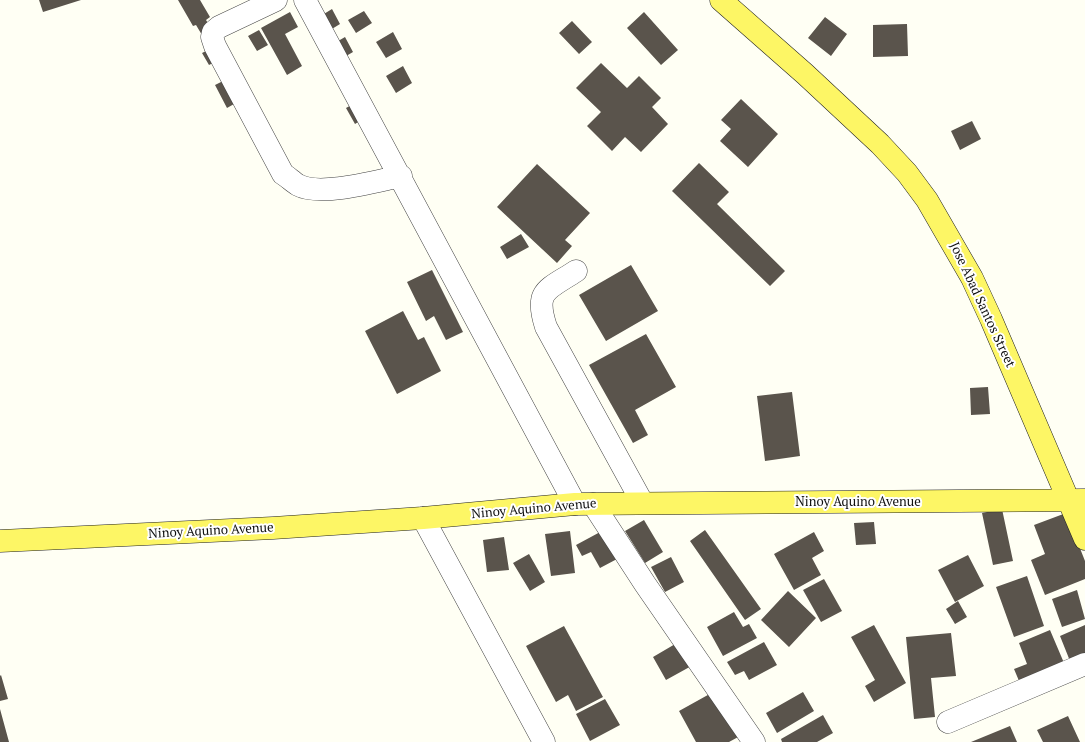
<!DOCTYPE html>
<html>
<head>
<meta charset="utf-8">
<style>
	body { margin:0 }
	canvas { display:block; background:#fffff4 }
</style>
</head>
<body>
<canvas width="1085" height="742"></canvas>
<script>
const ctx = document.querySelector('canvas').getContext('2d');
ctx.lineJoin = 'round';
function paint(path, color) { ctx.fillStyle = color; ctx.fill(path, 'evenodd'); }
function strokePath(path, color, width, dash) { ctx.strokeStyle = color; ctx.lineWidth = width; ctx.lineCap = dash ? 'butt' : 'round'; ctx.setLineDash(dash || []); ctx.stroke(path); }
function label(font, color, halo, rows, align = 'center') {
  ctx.font = font + ' "PT Serif",serif'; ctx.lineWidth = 4; ctx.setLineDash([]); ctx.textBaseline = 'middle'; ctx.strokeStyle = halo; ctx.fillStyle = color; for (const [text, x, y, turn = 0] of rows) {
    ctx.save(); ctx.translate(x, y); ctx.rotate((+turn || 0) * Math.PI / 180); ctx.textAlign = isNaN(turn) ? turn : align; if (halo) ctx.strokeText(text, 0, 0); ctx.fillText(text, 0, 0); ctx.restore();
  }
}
paint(new Path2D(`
	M39 0H81L43 12Z
	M178 0H200L210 17 206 20 212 30 202 35 196 25 193 26Z
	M332 9 340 24 327 32 319 17Z
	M364 11 372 23 356 33 348 20Z
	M290 12 298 27 285 34 302 66 287 75 261 28Z
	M644 12 678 50 661 65 627 28Z
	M825 17 847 34 831 56 808 38Z
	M572 21 592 42 579 54 559 33Z
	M907 24 908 56 873 57V25Z
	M259 30 268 45 257 51 248 36Z
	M393 32 402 49 386 58 376 42Z
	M345 37 353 52 341 59 333 44Z
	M214 47 221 59 209 65 202 53Z
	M601 63 627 88 639 76 661 98 652 107 668 124 641 152 625 137 612 151 587 126 601 112 576 88Z
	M403 66 412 83 396 93 386 76Z
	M229 78 241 100 227 108 215 85Z
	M741 99 778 134 748 167 720 141 731 129 721 120Z
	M360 100 368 116 355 124 346 108Z
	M972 121 981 139 960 150 951 131Z
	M699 163 729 192 717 204 785 271 770 286 672 191Z
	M537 164 590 213 565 240 572 246 557 263 497 207Z
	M521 234 529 247 507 259 500 247Z
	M631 265 658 311 606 341 579 295Z
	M432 270 463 332 446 340 434 316 426 321 407 282Z
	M403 311 418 340 424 337 441 371 397 394 365 331Z
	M646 334 676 387 635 410 648 435 633 443 589 365Z
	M988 387 990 414 971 415 970 388Z
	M792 392 800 456 765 461 757 396Z
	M1002 509 1013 561 993 565 982 513Z
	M1066 513 1085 561V579L1045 595 1031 560 1045 554 1034 525Z
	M644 520 663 552 645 563 625 531Z
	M874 522 876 544 856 545 854 523Z
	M705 530 761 609 745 620 690 541Z
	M570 531 575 573 551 576 545 534Z
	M602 531 617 559 600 568 591 552 582 556 576 545Z
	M814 532 824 551 812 558 821 575 794 590 774 554Z
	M504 537 509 570 487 572 483 540Z
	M529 554 545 582 530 591 513 563Z
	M968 555 984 586 955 602 938 570Z
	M671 557 684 582 665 592 651 567Z
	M1027 576 1044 626 1014 637 996 587Z
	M824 579 842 611 821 622 803 590Z
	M1077 590 1085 619 1062 627 1052 599Z
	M788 591 816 618 789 647 761 620Z
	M958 601 967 617 955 624 946 609Z
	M734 612 743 627 749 624 757 638 723 656 707 627Z
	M874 625 906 683 874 702 865 686 875 680 851 637Z
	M1085 625V661L1072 666 1060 636Z
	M564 626 603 697 576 711 568 695 556 702 526 646Z
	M1050 630 1067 670 1022 688 1014 669 1027 664 1019 643Z
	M951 633 956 676 931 678 935 717 914 719 906 637Z
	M682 640 695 664 666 680 653 657Z
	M764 642 777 665 749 680 744 671 735 675 727 662Z
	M1 675 8 699 0 701V676Z
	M715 691 740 736 729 742H696L679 711Z
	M803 692 814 711 777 733 766 713Z
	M605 699 620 725 590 741 576 714Z
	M0 710V709L9 742H0Z
	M823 715 833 733 817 742H782L781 739Z
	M1068 716 1080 742H1043L1037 730Z
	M1010 726 1017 742H971Z`), '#5a544c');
const minor = new Path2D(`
	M276 0 219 27 213 32 212 37 215 46 283 174C288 177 293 182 298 185 320 197 376 181 401 176
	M305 0 575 504
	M576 271C547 290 534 290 546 327L642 502
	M593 504 645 584 754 742
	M423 518 544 742
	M948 722 1085 664`);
const major = new Path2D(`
	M721 0 805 74 880 144 907 173 927 200 972 278 991 319 1085 539
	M0 541 273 528 423 518 575 504 1085 500`);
strokePath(minor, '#434343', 23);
strokePath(major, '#212121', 23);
strokePath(minor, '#fff', 22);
strokePath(major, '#fdf665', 22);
label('13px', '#101010', '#fff', [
	["Jose Abad Santos Street",982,305,65],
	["Ninoy Aquino Avenue",858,502],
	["Ninoy Aquino Avenue",534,509,-5],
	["Ninoy Aquino Avenue",211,531,-3]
]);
</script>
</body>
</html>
